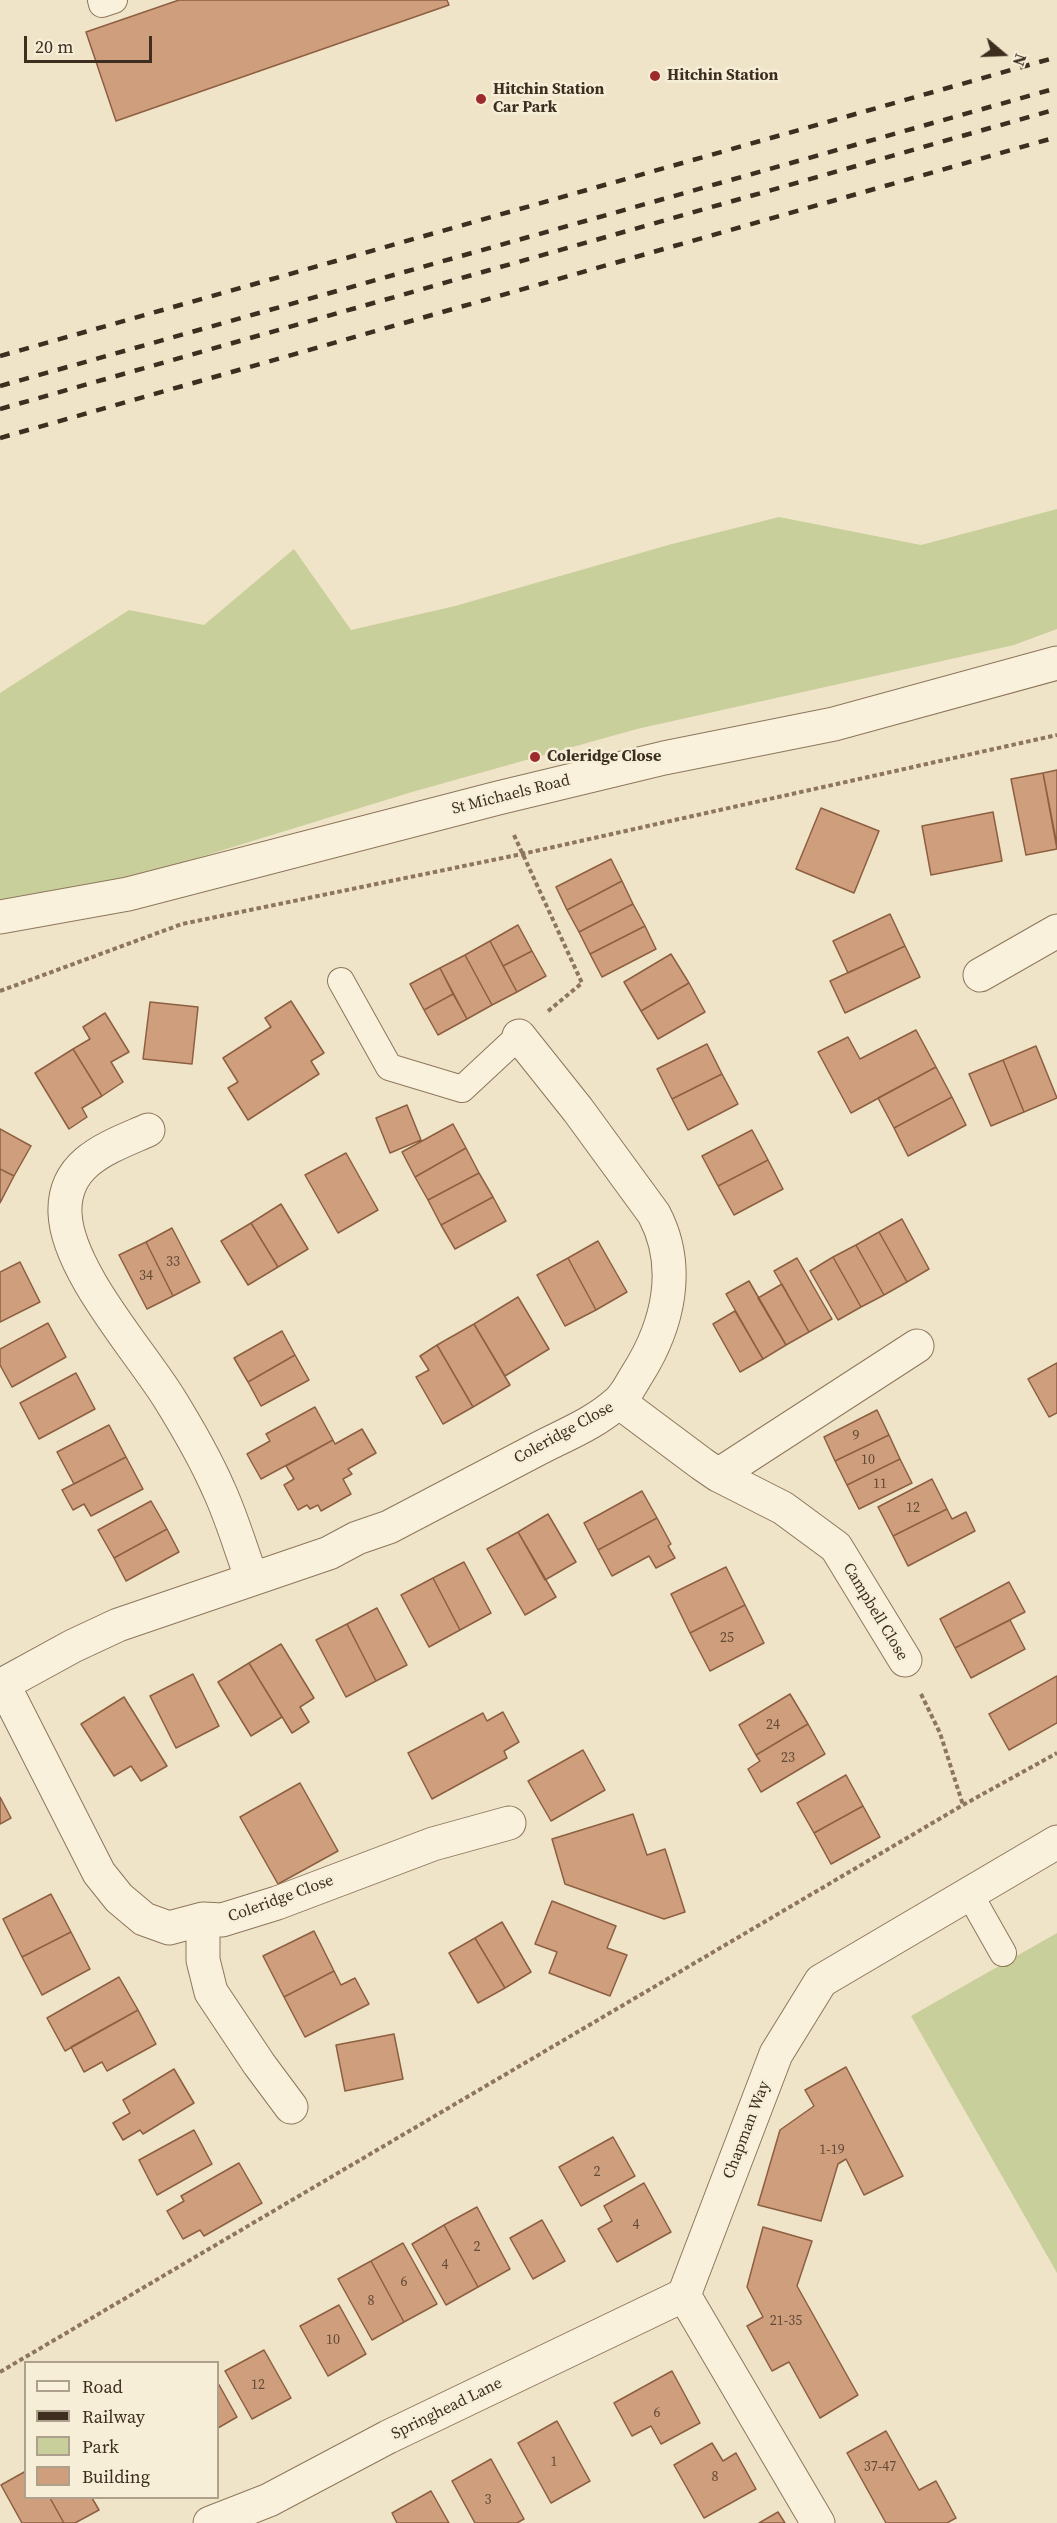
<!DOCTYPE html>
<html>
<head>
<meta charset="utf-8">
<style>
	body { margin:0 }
	#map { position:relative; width:1057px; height:2523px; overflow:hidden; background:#f0e4c8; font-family:"Source Serif 4",serif }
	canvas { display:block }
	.legend { position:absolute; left:24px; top:2361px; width:195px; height:138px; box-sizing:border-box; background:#f7eed8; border:2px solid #ada18e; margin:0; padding:8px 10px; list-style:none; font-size:18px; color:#3d2e20 }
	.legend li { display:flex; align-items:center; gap:12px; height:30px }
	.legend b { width:30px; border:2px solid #ada18e }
	.north { position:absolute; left:973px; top:24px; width:60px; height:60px; -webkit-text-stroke:4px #f7eed8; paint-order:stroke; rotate:109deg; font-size:16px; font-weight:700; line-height:24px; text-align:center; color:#3d2e20 }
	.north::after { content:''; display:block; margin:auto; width:21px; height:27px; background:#3d2e20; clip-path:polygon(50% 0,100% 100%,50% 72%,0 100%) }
	.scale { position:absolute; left:24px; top:36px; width:128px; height:27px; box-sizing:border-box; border:3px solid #3d2e20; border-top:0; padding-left:8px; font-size:18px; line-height:21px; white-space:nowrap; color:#3d2e20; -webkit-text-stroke:4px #f7eed8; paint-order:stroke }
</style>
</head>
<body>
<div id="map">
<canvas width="1057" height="2523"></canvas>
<ul class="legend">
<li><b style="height:8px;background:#faf1dc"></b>Road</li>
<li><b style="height:8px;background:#3d2e20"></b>Railway</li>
<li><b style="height:16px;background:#c9cf9b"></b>Park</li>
<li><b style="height:16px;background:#cf9f7d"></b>Building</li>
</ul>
<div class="north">N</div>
<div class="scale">20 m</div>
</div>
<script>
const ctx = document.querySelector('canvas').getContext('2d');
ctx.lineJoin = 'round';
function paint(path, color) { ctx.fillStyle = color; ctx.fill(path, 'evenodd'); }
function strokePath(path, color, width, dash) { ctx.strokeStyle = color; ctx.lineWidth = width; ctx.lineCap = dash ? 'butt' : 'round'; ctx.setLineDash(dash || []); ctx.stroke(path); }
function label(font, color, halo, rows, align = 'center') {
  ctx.font = font + ' "Source Serif 4",serif'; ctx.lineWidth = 5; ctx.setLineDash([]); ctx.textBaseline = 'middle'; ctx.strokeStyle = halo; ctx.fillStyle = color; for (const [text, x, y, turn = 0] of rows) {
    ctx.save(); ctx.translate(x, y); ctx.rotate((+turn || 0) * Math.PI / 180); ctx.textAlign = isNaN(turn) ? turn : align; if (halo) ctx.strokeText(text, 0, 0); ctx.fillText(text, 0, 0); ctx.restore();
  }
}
paint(new Path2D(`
	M1057 509V629L1014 645 637 729 412 792 80 894 0 904V693L129 610 204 625 294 549 351 630 455 606 672 544 779 517 921 545Z
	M1057 1933V2273L911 2016Z`), '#c9cf9b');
const building = new Path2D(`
	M179 0H447L449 5 116 121 86 32Z
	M1057 770V845L1043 773Z
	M1043 773 1057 849 1026 855 1011 779Z
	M821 808 879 831 854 893 796 869Z
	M993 812 1002 861 931 875 922 826Z
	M611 859 622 881 567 910 556 887Z
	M622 881 633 904 579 932 567 910Z
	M633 904 645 926 590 954 579 932Z
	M890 914 905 946 848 973 833 941Z
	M518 925 532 951 503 966 490 941Z
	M645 926 656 949 602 977 590 954Z
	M490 941 517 992 492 1005 465 955Z
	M905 946 920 977 845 1013 830 981Z
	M532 951 546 976 517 992 503 966Z
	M671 954 689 983 641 1011 624 982Z
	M465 955 492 1005 467 1019 440 968Z
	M440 968 453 994 424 1010 410 984Z
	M689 983 705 1012 658 1039 641 1011Z
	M453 994 467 1019 438 1035 424 1010Z
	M291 1001 324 1053 311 1061 319 1074 248 1120 228 1088 238 1082 223 1058 271 1027 265 1018Z
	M150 1002 198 1007 192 1064 143 1059Z
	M105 1013 129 1052 111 1062 123 1082 102 1096 73 1049 90 1039 83 1027Z
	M916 1030 936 1067 851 1113 818 1052 848 1037 860 1059Z
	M707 1044 722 1074 672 1099 657 1069Z
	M1036 1046 1057 1098 1024 1112 1003 1060Z
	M73 1049 102 1096 82 1108 87 1117 69 1129 35 1073Z
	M1003 1060 1024 1112 991 1126 969 1074Z
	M936 1067 952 1097 894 1128 878 1098Z
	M722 1074 738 1104 688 1130 672 1099Z
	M952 1097 966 1125 908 1156 894 1128Z
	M407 1105 421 1140 390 1153 376 1118Z
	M453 1124 466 1148 415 1177 402 1152Z
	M0 1129 31 1146 14 1176 0 1169Z
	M752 1130 768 1160 718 1186 702 1156Z
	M466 1148 479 1173 428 1200 415 1177Z
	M346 1153 378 1210 338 1233 305 1175Z
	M768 1160 783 1189 734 1215 718 1186Z
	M0 1169 14 1176 0 1203Z
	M479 1173 493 1197 441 1225 428 1200Z
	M493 1197 506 1221 455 1249 441 1225Z
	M281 1204 308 1249 278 1267 251 1223Z
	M902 1219 929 1269 907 1282 879 1232Z
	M251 1223 278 1267 248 1285 221 1241Z
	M172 1228 200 1282 173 1296 146 1242Z
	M879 1232 907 1282 884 1295 856 1245Z
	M598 1241 627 1292 596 1310 568 1258Z
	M146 1242 173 1296 147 1309 119 1255Z
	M856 1245 884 1295 861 1307 833 1257Z
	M833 1257 861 1307 838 1320 810 1271Z
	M568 1258 596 1310 565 1326 537 1275Z
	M797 1258 832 1319 809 1332 774 1271Z
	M20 1262 40 1302 0 1322V1272Z
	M749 1281 786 1345 763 1359 726 1294Z
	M782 1284 809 1332 786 1345 758 1298Z
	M518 1297 549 1349 505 1376 474 1324Z
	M735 1311 763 1359 740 1372 713 1324Z
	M48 1323 66 1357 12 1387 0 1365V1349Z
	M474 1324 510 1385 473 1407 437 1345Z
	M282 1331 295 1355 248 1382 234 1358Z
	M437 1345 473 1407 443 1424 416 1377 429 1370 420 1356Z
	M295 1355 309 1380 261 1406 248 1382Z
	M1057 1363V1413L1049 1417 1028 1379Z
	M76 1373 95 1409 39 1439 20 1403Z
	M315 1407 333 1440 261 1479 247 1454 270 1441 266 1434Z
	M877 1410 889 1435 835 1461 824 1437Z
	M109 1425 126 1457 74 1484 57 1452Z
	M362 1429 376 1453 348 1469 352 1474 343 1479 351 1494 321 1511 318 1505 310 1509 307 1505 298 1510 284 1485 294 1479 286 1466 333 1440 335 1444Z
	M889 1435 900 1459 847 1485 835 1461Z
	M126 1457 143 1489 91 1516 84 1504 73 1510 62 1490Z
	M900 1459 912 1483 859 1509 847 1485Z
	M932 1479 947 1509 893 1536 878 1507Z
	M642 1491 657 1518 598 1550 584 1523Z
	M151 1501 167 1529 114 1558 98 1530Z
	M947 1509 952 1519 966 1512 975 1531 908 1566 893 1536Z
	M548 1514 576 1562 545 1580 518 1532Z
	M657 1518 671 1544 668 1546 675 1558 656 1568 649 1556 612 1576 598 1550Z
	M167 1529 179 1552 126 1581 114 1558Z
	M518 1532 556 1597 525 1615 487 1549Z
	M464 1562 491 1613 460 1630 433 1578Z
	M726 1567 745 1605 690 1633 671 1594Z
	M433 1578 460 1630 429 1647 401 1595Z
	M1009 1582 1025 1612 955 1648 940 1619Z
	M745 1605 764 1643 710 1671 690 1633Z
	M377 1608 407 1665 376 1681 347 1624Z
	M1010 1620 1025 1649 971 1678 955 1648Z
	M347 1624 376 1681 346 1697 316 1640Z
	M281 1644 314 1698 300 1707 309 1722 292 1733 249 1663Z
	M249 1663 282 1717 251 1736 218 1682Z
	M193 1674 219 1726 176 1748 150 1696Z
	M1057 1676V1723L1009 1750 989 1714Z
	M790 1694 808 1724 756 1755 739 1725Z
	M124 1697 167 1766 141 1781 131 1766 114 1776 81 1724Z
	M503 1712 519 1742 504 1751 507 1758 432 1799 408 1753 483 1713 487 1721Z
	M808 1724 825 1754 761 1792 748 1769 760 1761 756 1755Z
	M583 1750 605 1790 551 1821 528 1781Z
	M846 1775 863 1806 814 1833 797 1803Z
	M300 1783 338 1851 278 1884 240 1817Z
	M0 1797 11 1818 0 1824Z
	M863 1806 880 1837 831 1864 814 1833Z
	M633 1814 647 1855 665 1849 685 1912 664 1919 565 1884 552 1839Z
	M51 1894 71 1932 22 1957 3 1919Z
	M552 1901 616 1926 607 1948 627 1955 610 1996 549 1973 557 1952 535 1944Z
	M502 1922 531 1972 505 1988 475 1938Z
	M314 1931 334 1971 284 1997 263 1956Z
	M71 1932 90 1969 42 1995 22 1957Z
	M475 1938 505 1988 478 2003 449 1953Z
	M334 1971 341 1985 355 1978 369 2004 305 2037 284 1997Z
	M119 1977 138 2010 65 2051 47 2018Z
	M138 2010 156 2044 107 2071 102 2062 84 2072 71 2047Z
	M394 2034 403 2079 345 2091 336 2045Z
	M846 2067 903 2176 864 2195 846 2159 838 2164 821 2221 758 2205 780 2130 814 2106 805 2090Z
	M174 2069 194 2103 143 2134 140 2130 123 2140 113 2123 130 2113 123 2100Z
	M194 2130 212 2164 157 2195 139 2160Z
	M613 2137 635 2176 581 2206 559 2167Z
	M239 2163 262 2203 204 2236 200 2230 183 2239 167 2211 184 2201 181 2196Z
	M644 2183 671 2232 617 2262 598 2229 612 2221 604 2206Z
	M477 2207 510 2269 478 2287 444 2225Z
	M542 2220 565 2261 533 2279 510 2238Z
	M444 2225 478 2287 446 2305 412 2244Z
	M763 2227 812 2241 797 2286 858 2395 820 2418 789 2362 772 2371 747 2326 763 2317 747 2287Z
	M403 2243 437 2304 404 2322 371 2261Z
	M371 2261 404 2322 372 2340 338 2279Z
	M339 2305 366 2354 328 2376 300 2326Z
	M264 2350 291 2398 252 2419 225 2371Z
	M672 2371 700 2423 661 2444 651 2426 632 2436 614 2403Z
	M218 2383 237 2417 218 2428Z
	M557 2421 590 2481 551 2503 518 2443Z
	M886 2431 919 2490 936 2481 956 2518 947 2523H886L847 2453Z
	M712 2443 723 2461 736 2453 756 2489 704 2518 674 2465Z
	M491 2459 524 2519 517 2523H475L452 2481Z
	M26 2471V2498H50L64 2523H22L1 2485Z
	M431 2491 449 2523H397L392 2513Z
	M50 2498H92L99 2510 75 2523H64Z
	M778 2512 785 2523H759Z`);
paint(building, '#cf9f7d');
strokePath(building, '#8d5f41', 1.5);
const lane = new Path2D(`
	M101 0 102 4 114 0
	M341 981 389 1067 462 1089 519 1036
	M969 1893 1003 1953`);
const street = new Path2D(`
	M0 917 128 894 498 798 664 758 834 724 1057 663
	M980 975 1057 931
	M148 1130C110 1147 63 1161 65 1213 67 1270 139 1350 169 1398 187 1427 205 1458 219 1490 232 1518 241 1550 252 1579
	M619 1402 702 1464 718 1475 783 1508 836 1547 905 1660
	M718 1475 917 1346
	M3 1684 99 1873 119 1898 144 1919 169 1928 203 1919 222 1920 277 1903 433 1844 509 1823
	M0 1686 73 1646 118 1625 329 1553 357 1538 389 1527C437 1502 486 1476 534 1451 562 1436 594 1424 617 1403 626 1396 632 1382 638 1373 668 1325 682 1267 654 1214L578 1110 519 1036
	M203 1919V1960L211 1992 259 2064 291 2107
	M684 2295 776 2054 821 1981 1057 1842
	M684 2295 818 2523
	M210 2523 269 2500 388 2437 684 2295`);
strokePath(lane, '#8d765c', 28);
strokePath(street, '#8d765c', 35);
strokePath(new Path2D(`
	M514 835 582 983 547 1012
	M0 991 182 924 522 854 1057 735
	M921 1694 940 1733 963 1805
	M0 2372 963 1805 1057 1753`), '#8d765c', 4, [4.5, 3]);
strokePath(lane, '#faf1dc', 26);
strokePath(street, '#faf1dc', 33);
strokePath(new Path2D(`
	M0 356 1057 57
	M0 386 1057 88
	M0 409 1057 109
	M0 438 1057 137`), '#3d2e20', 4.5, [10, 10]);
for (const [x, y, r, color] of [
	[655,76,6,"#9e2a2b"],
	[481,99,6,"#9e2a2b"],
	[535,757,6,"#9e2a2b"]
]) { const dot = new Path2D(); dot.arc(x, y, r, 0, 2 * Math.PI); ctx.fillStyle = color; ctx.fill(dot); strokePath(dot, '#f7eed8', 2); }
label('14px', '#624a37', null, [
	["33",173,1262],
	["34",146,1276],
	["9",856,1436],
	["10",868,1460],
	["11",880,1484],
	["12",913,1508],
	["25",727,1638],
	["24",773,1725],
	["23",788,1758],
	["1-19",832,2150],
	["2",597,2172],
	["4",636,2225],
	["2",477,2247],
	["4",445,2265],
	["6",404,2282],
	["8",371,2301],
	["21-35",786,2321],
	["10",333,2340],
	["12",258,2385],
	["6",657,2413],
	["1",554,2462],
	["37-47",880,2467],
	["8",715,2477],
	["3",488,2500]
]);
label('bold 16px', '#3d2e20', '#f7eed8', [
	["Hitchin Station",667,76],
	["Hitchin Station",493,90],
	["Car Park",493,108],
	["Coleridge Close",547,757]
], 'left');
label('16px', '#3d2e20', '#f7eed8', [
	["St Michaels Road",511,795,-14],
	["Coleridge Close",564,1433,-29],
	["Campbell Close",875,1612,59],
	["Coleridge Close",281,1899,-20],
	["Chapman Way",747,2130,-69],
	["Springhead Lane",447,2409,-26]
]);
</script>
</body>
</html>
